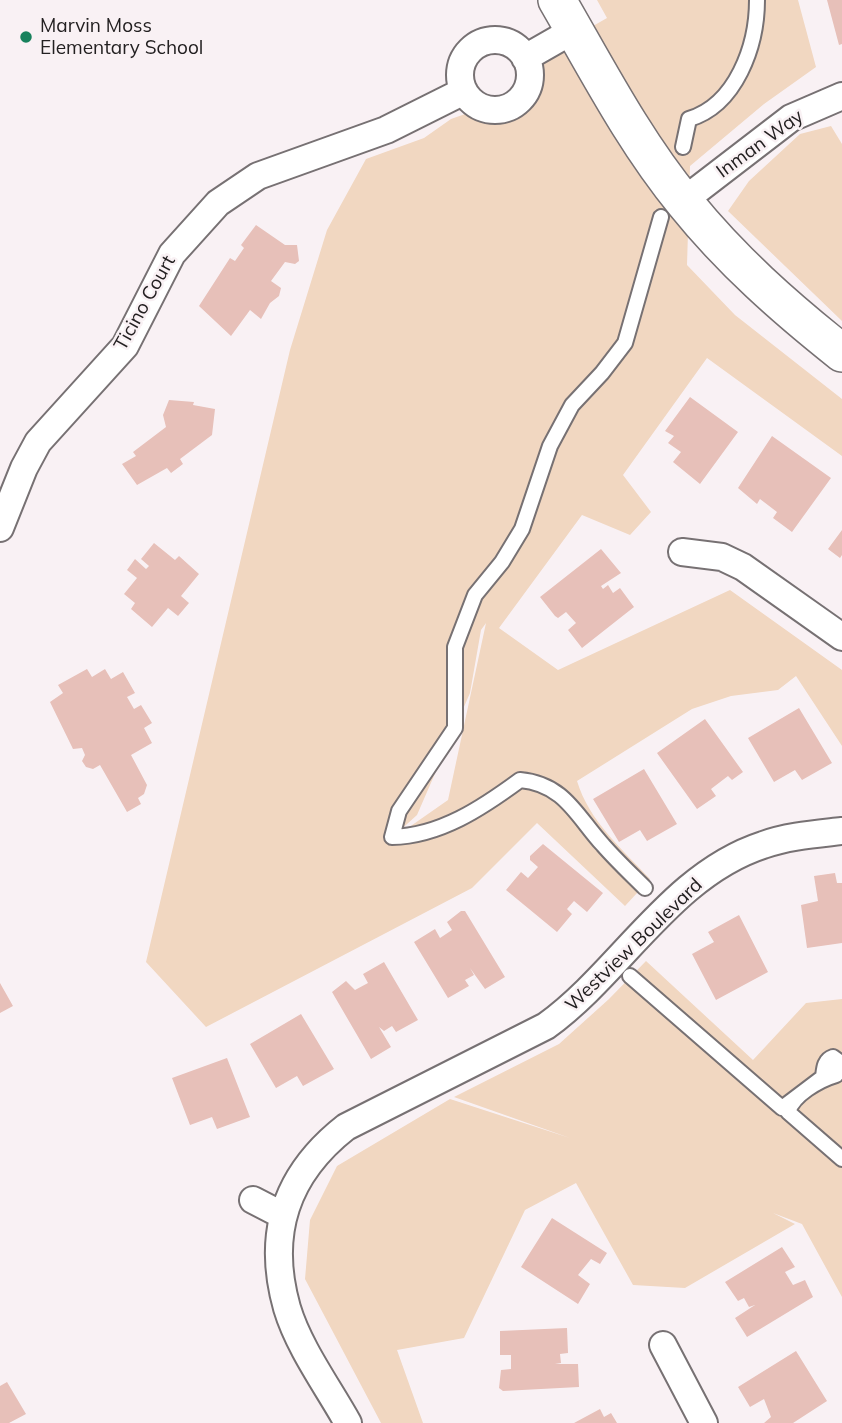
<!DOCTYPE html>
<html>
<head>
<meta charset="utf-8">
<style>
	body { margin:0 }
	canvas { display:block; background:#f9f1f4 }
</style>
</head>
<body>
<canvas width="842" height="1423"></canvas>
<script>
const ctx = document.querySelector('canvas').getContext('2d');
ctx.lineJoin = 'round';
function paint(path, color) { ctx.fillStyle = color; ctx.fill(path, 'evenodd'); }
function strokePath(path, color, width, dash) { ctx.strokeStyle = color; ctx.lineWidth = width; ctx.lineCap = dash ? 'butt' : 'round'; ctx.setLineDash(dash || []); ctx.stroke(path); }
function label(font, color, halo, rows, align = 'center') {
  ctx.font = font + ' Mulish,sans-serif'; ctx.lineWidth = 5; ctx.setLineDash([]); ctx.textBaseline = 'middle'; ctx.strokeStyle = halo; ctx.fillStyle = color; for (const [text, x, y, turn = 0] of rows) {
    ctx.save(); ctx.translate(x, y); ctx.rotate((+turn || 0) * Math.PI / 180); ctx.textAlign = isNaN(turn) ? turn : align; if (halo) ctx.strokeText(text, 0, 0); ctx.fillText(text, 0, 0); ctx.restore();
  }
}
paint(new Path2D(`
	M597 0H798L816 67 764 104 690 166 687 265 735 315 842 399V456L707 358 623 475 651 512 630 535 582 515 499 628 558 670 730 590 842 670V746L796 676 778 690 731 696 692 709 577 781C589 821 622 849 650 879L625 906 537 823 472 888 206 1027 146 962 290 350 327 230 366 159 424 138 451 119 468 113 509 115 525 104 531 94 530 62 607 18ZM486 623 448 800 385 844 417 815 470 693 481 630Z
	M831 126 842 144V321L728 211 749 181 800 134Z
	M646 961 753 1060 806 1003 842 999V1297L802 1224 773 1213 795 1224 685 1288 633 1285 576 1183 525 1210 464 1338 397 1350 423 1423H381L305 1279 310 1220 337 1166 450 1099 570 1138 454 1097 559 1044 609 999Z`), '#f1d7c1');
paint(new Path2D(`
	M827 0H842V44L839 45Z
	M256 225 285 245H297L299 261 295 264 285 262 271 281 281 288 279 296 270 303 261 319 250 310 231 336 199 306 230 258 235 261 244 248 241 245Z
	M690 397 738 432 700 484 673 462 681 452 668 443 674 436 665 431Z
	M169 400 194 402 193 405 215 409 212 435 180 459 183 464 171 473 167 468 137 485 122 464 136 456 133 452 166 427 163 415Z
	M772 436 831 478 792 532 773 518 777 512 760 499 757 504 738 488Z
	M842 530V555L840 558 828 549Z
	M154 543 175 560 179 556 199 574 181 596 189 603 178 616 168 608 152 627 131 609 135 603 124 594 137 578 127 570 135 559 146 569 149 566 141 559Z
	M601 549 621 573 601 586 603 589 608 585 613 593 620 588 634 607 582 648 568 630 576 623 566 612 558 618 555 616 540 597Z
	M87 669 92 677 105 669 111 679 123 672 135 693 127 697 134 709 141 705 152 723 144 728 152 743 131 755 147 785 144 794 138 798 141 804 127 812 100 765 93 769 86 767 82 761 85 755 82 748 73 749 50 702 63 693 58 685Z
	M799 708 832 763 802 780 795 770 774 782 748 738Z
	M705 719 743 772 732 780 728 776 711 789 716 796 697 809 657 753Z
	M644 769 677 824 647 841 640 830 619 842 593 799Z
	M543 844 603 893 587 912 574 901 567 909 572 914 557 932 506 890 521 872 528 878 538 867 530 860V856Z
	M835 873 837 883H842V943L807 948 801 905 818 901 814 876Z
	M461 911H465L505 977 485 989 470 968 474 975 465 980 469 986 448 998 414 942 435 929 440 938 452 930 447 922Z
	M739 915 768 972 716 1000 692 954 714 942 708 932Z
	M384 962 418 1020 396 1032 392 1026 384 1031 379 1027 391 1047 371 1059 332 992 346 981 355 990 368 983 363 974Z
	M0 983 13 1006 0 1013Z
	M301 1014 334 1069 303 1086 297 1076 276 1088 250 1044Z
	M227 1058 250 1117 217 1129 212 1117 190 1125 172 1078Z
	M552 1218 607 1253 600 1264 591 1259 578 1275 590 1284 578 1304 521 1267Z
	M782 1247 795 1267 785 1272 793 1285 805 1280 813 1297 747 1337 735 1318 755 1305 749 1307 744 1298 738 1301 725 1282Z
	M567 1328 568 1353 560 1354 561 1363 555 1364H578L579 1387 503 1391 499 1388 501 1370 511 1369V1355H500V1331Z
	M796 1351 827 1401 793 1423H764L771 1417 764 1399 750 1407 738 1387Z
	M7 1382 26 1414 9 1423H0V1386Z
	M600 1409 604 1417 611 1413 617 1423H574Z`), '#e7c0b9');
const lane = new Path2D(`
	M683 147 689 119C736 105 757 46 757 0
	M645 888C631 874 616 860 603 845 577 817 565 784 520 780 482 808 440 836 392 837L399 811 455 728V647L475 595 502 562 522 529 550 446 572 405 602 373 625 343 661 217
	M630 976 782 1108 823 1077C824 1069 824 1060 833 1057L841 1063 836 1075C819 1080 793 1095 788 1112L842 1159`);
const street = new Path2D(`
	M460 75a35 35 0 1 1 70 0a35 35 0 1 1-70 0Z
	M525 58 574 30
	M683 201 791 118 842 96
	M0 528 24 468 38 442 125 346 172 254 218 203 258 176 386 130 464 91
	M682 552 722 557 743 567 842 637
	M253 1200 282 1215
	M663 1345 704 1423
	M348 1423C328 1387 299 1348 287 1308 266 1234 286 1174 346 1127L546 1026C621 972 671 875 763 845 788 836 816 834 842 831`);
const secondary = new Path2D(`
	M557 0C597 69 634 141 685 203 731 260 784 307 842 353`);
strokePath(lane, '#777173', 18);
strokePath(street, '#777173', 30);
strokePath(secondary, '#777173', 40);
strokePath(lane, '#fff', 14);
strokePath(street, '#fff', 26);
strokePath(secondary, '#fff', 37);
for (const [x, y, r, color] of [
	[26,37,7,"#18815c"]
]) { const dot = new Path2D(); dot.arc(x, y, r, 0, 2 * Math.PI); ctx.fillStyle = color; ctx.fill(dot); strokePath(dot, '#f9f1f4', 2.5); }
label('19px', '#232021', '#f9f1f4', [
	["Marvin Moss",40,26],
	["Elementary School",40,48]
], 'left');
label('19px', '#232021', '#f9f1f4', [
	["Inman Way",760,144,-36],
	["Ticino Court",145,303,-61],
	["Westview Boulevard",634,945,-44]
]);
</script>
</body>
</html>
